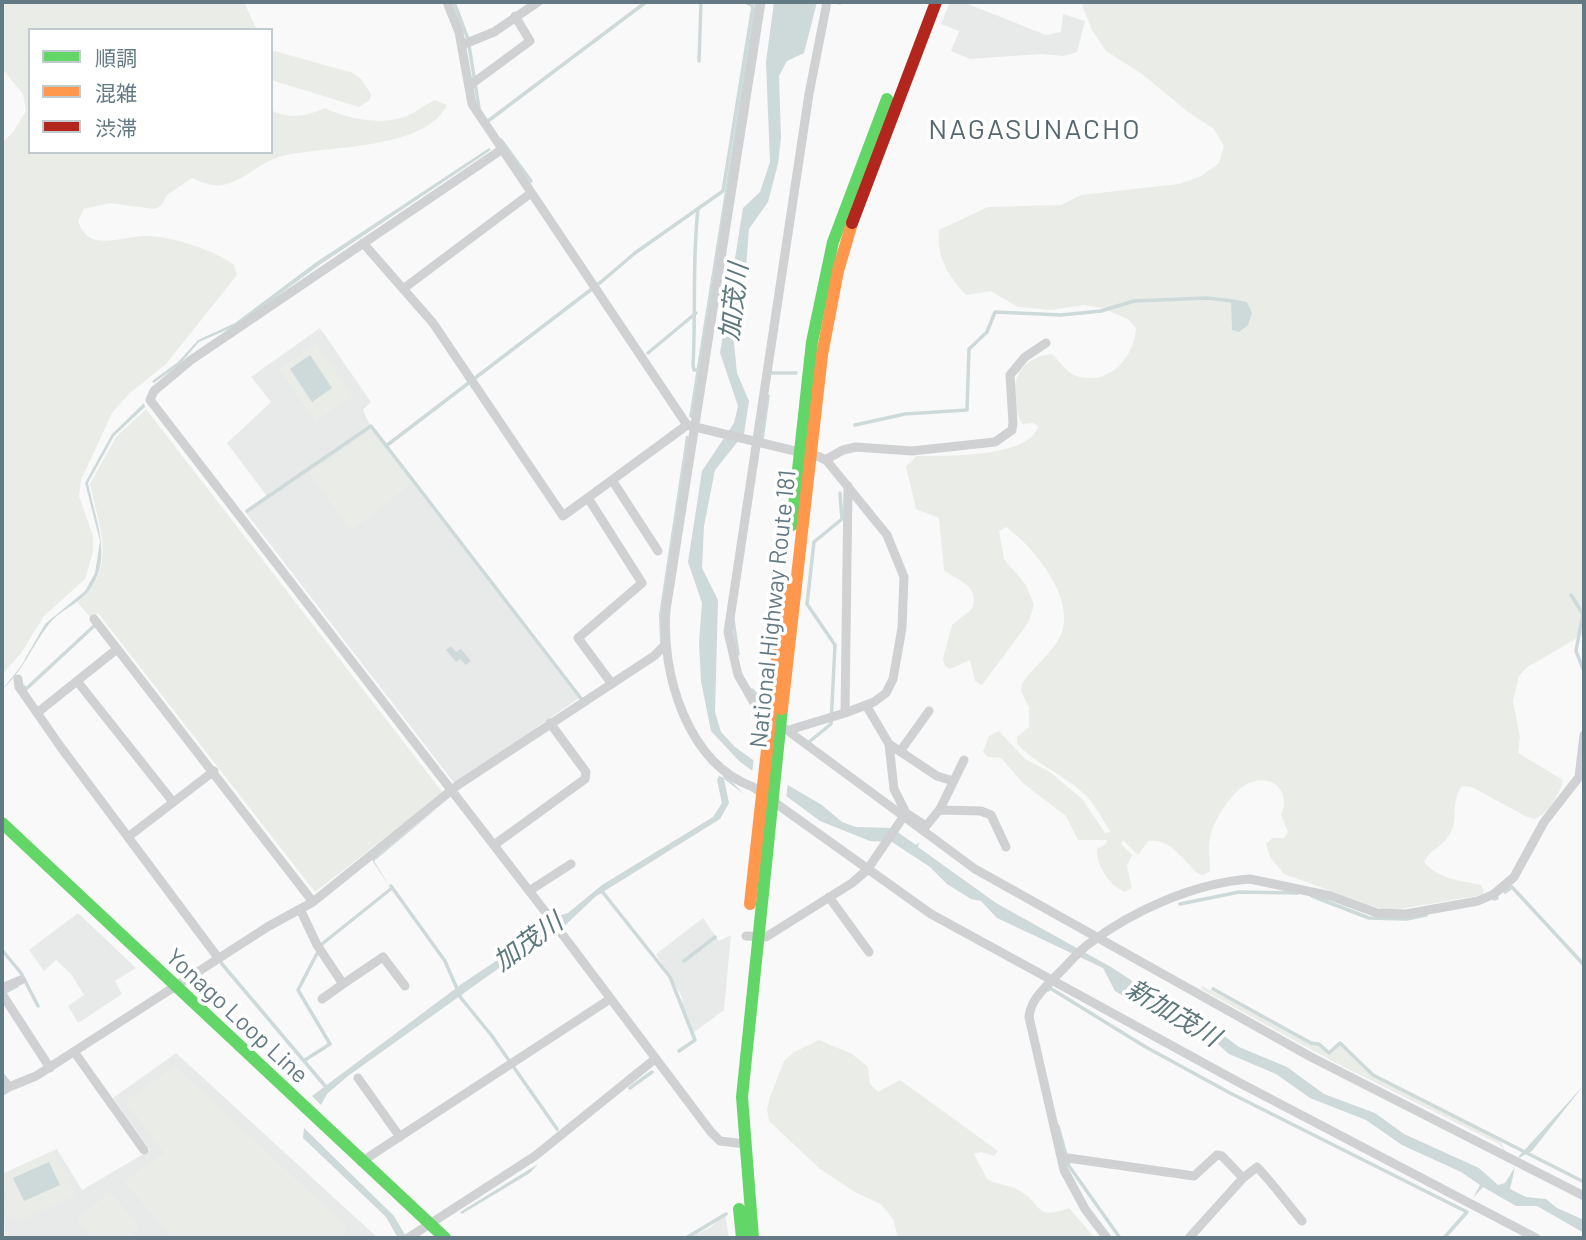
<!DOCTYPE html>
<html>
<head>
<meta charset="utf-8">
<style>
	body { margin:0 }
	#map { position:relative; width:1586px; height:1240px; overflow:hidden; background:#f9f9f9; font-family:Barlow,"Noto Sans JP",sans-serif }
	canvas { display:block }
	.frame { position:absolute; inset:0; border:4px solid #637a84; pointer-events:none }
	.legend { position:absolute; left:28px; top:28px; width:245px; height:126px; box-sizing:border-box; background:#fff; border:2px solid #c1cace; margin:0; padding:9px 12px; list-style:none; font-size:21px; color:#637a84 }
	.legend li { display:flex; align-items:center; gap:14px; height:35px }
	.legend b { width:35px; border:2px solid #c1cace }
</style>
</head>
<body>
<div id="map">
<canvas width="1586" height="1240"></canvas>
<div class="frame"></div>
<ul class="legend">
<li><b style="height:9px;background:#63d668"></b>順調</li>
<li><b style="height:9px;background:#ff974d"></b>混雑</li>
<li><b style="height:9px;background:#b3261e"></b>渋滞</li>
</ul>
</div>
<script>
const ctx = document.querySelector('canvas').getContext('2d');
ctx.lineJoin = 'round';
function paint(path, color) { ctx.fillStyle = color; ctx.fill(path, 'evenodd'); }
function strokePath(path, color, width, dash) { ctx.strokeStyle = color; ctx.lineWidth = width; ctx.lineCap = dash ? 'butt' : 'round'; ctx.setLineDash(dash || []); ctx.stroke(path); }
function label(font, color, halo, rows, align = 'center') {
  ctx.font = font + ' Barlow,"Noto Sans JP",sans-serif'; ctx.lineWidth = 7; ctx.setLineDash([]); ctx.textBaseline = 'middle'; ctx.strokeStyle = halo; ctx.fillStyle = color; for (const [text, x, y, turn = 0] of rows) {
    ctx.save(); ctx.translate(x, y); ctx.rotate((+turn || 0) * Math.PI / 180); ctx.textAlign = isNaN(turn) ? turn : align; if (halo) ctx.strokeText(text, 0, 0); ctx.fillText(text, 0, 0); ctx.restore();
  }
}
paint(new Path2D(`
	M950 2H963L1046 35 1061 32 1063 14 1085 21 1077 52 1064 56 1041 54 970 59 951 51 959 31 941 24Z
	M320 328 371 402 363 410 371 427 579 698 455 784 246 513 266 495 227 443 271 402 251 377Z
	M78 913 136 968 115 981 122 994 78 1023 68 1006 84 995 71 974 56 960 44 971 29 950Z
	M703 918 719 941 731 935 724 1010 693 1033 682 1009V997L656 954Z
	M176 1053 378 1238H5L2 1174 57 1149 82 1190 150 1150 113 1098Z
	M725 1214 729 1238H687L710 1228Z`), '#e8eaea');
paint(new Path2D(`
	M2 2H244L257 30H30V152H271V110C289 120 307 116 325 108 347 119 383 126 406 116 417 112 425 104 435 100L447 105C424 151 327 145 282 156 261 161 244 181 223 185 213 187 201 182 192 178L167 195 161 206 154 209 110 203 84 209 78 221C81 230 87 238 96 240 111 243 131 236 146 236 167 235 218 251 234 265L237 275 166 364 130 393 112 413 81 480 79 496 93 536V552L85 579 44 616 21 653 2 675V143L14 131 26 111 23 94 2 69Z
	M1081 2H1584V634L1526 668 1519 676 1513 701 1520 737 1518 753 1563 780C1561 792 1547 816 1534 819L1525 816 1472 787 1462 786C1450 802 1459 819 1450 834 1444 846 1430 849 1424 862 1438 879 1461 881 1481 885L1484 891 1482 895 1394 910 1381 909 1284 874 1270 857 1266 843 1273 838H1284L1288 832 1281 815C1291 794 1275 774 1252 782 1234 787 1213 820 1210 838 1208 848 1210 860 1210 871L1204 875 1198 874C1183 860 1171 838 1148 841L1138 855 1123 840 1121 844 1132 855 1127 866 1132 888 1125 892C1110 886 1096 866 1097 849L1106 844 1107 840H1078L1066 816 1024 784 1001 758 988 757 983 752 989 736 999 731 1025 759 1050 772 1082 799 1105 833 1111 832C1101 819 1096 804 1083 793 1064 775 1031 761 1017 743V737L1029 727V707L1021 691 1022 684C1032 667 1051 655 1060 637 1078 601 1035 548 1006 527L999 531 1004 559 1026 585 1034 605 1028 623 982 685 975 681 970 660 950 669 945 666 943 659 952 625 972 609C981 585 957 581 944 570L939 518 916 509 906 466 917 456C943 456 1031 458 1038 426L1033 423 1022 424C1007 392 1013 358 1052 354 1058 360 1065 370 1072 374 1104 390 1135 359 1136 328L1128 319 1101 308 1084 305 1051 310 1018 307 991 291 966 295C947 274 937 258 939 230L988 207 1061 205 1081 195 1179 184 1201 176 1219 163 1224 146 1214 129 1188 112 1142 74 1106 51 1092 30Z
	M271 50 353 73 361 79 371 94 370 100 359 107 271 80Z
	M317 344 353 396 315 421 279 369Z
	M146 409 443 793 315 892 98 613 91 618 77 602C119 570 99 527 90 484L116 437Z
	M370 430 412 483 355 528 348 527 309 473Z
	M1202 986 1319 1045 1328 1054 1340 1044 1373 1076 1500 1140 1507 1155 1499 1144 1334 1062 1201 989Z
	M819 1040 852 1054 868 1067 870 1084 878 1092 900 1080 998 1151 994 1156 981 1152 974 1154 987 1179C997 1185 1007 1184 1018 1190 1042 1201 1033 1222 1069 1208L1095 1238H898L893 1219 882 1205 855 1192 820 1169 769 1121 767 1109 770 1097 784 1061 794 1052Z
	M175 1066 345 1225 346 1238H172L124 1181 164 1153 125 1101Z
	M54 1151 75 1195 17 1222 14 1216 8 1219 2 1204 9 1200 2 1186V1175Z
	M110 1192 140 1227 126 1238H92L76 1220Z`), '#eaece7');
paint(new Path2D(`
	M755 2H760L693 418 689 417Z
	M774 2H817L804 53 787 61 779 76 781 138 778 164 768 202 749 229 744 293 733 333 737 373 749 401 744 434 715 470 704 526 702 568 718 600 715 712 721 732 735 747 786 784 822 805 842 822 856 827 892 828 916 845 919 842 918 847 996 903 1111 967 1131 980 1142 995 1170 1003 1199 1017 1239 1047 1287 1067 1324 1094 1375 1113 1404 1134 1479 1168 1498 1185 1505 1183 1515 1167 1510 1189 1526 1197 1546 1199 1557 1208 1584 1220V1233L1537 1206H1516L1483 1187 1473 1198 1480 1185 1461 1172 1402 1145 1366 1120 1310 1098 1276 1074 1229 1054 1204 1032 1176 1017 1155 1008 1140 1006 1115 991 1103 968 997 918 981 901 971 899 947 884 930 867 892 842 870 841 820 821 739 761 711 731 701 681 699 643 702 603 688 562 702 471 734 423 738 406 720 353 743 208 760 192 770 162 766 62Z
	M489 148 491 150 318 266 238 325 199 342 180 364 154 383 152 381 178 362 198 340 235 323 315 263Z
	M1231 299 1247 302 1252 313 1248 325 1239 332 1232 330Z
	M310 355 332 388 312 402 290 369Z
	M144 403 145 407 114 436 88 483C95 519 115 561 87 593 76 605 59 611 49 624 32 646 23 671 2 690L21 666 45 624 85 591 95 573 100 541 85 483 112 434Z
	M686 436H689L663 643H660L659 615Z
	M451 646 456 652 461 649 471 661 466 665 460 659 456 662 446 650Z
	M718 768 744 794 724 779 729 803 720 819 595 897 556 934 534 943 348 1076 327 1094 321 1105 312 1096 463 983 541 931 557 916 568 913 602 885 713 817 722 803 717 780 719 776 724 778Z
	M445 802 374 861 392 890 372 860Z
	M1584 1085 1532 1151 1519 1158V1156Z
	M304 1128 394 1216 407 1238H398L386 1217 303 1138Z
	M49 1162 60 1185 24 1201 13 1178Z
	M538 1164 530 1173 462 1214 460 1212Z`), '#ced9da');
paint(new Path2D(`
	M754 757 788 781 786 800 752 774Z`), '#f9f9f9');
strokePath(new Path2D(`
	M454 2 468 39 479 108
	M837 2 840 3
	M699 61 701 2
	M488 121 646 2
	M501 140 531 181
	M648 353 696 313
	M698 370H694L693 365C696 313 692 261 698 209
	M769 373H796
	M855 425 905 414 967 410 969 349 987 332 995 312 1061 315 1101 311 1134 301 1207 298 1233 301
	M762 440 768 396
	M386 446 601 282 635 253 723 191 753 6 745 2
	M247 511 371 426 583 701
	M1571 595 1583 614 1576 651 1584 671
	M733 620 738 654
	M23 686 26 689 94 626
	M752 690 764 703
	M809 742 831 724 835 645 807 604 814 542 842 519 840 493
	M391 886 445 961 461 998 492 1036 557 1129
	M601 890 670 977 695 1040 679 1051
	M1505 892 1512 887 1584 965
	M1312 896 1369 918 1407 919 1426 915
	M1494 899 1497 898
	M1180 904 1239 892 1298 893
	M2 950 21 973 38 1006
	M684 961 715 937
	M222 964 326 1087
	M1213 989 1311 1043 1319 1044 1329 1053 1340 1043 1373 1075 1584 1182
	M1048 990 1050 988 1144 1046 1230 1093 1467 1212
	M2 994 17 986
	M305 1060 330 1044 298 990 322 944 392 888
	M630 1088 652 1072
	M1058 1126 1069 1166 1120 1238
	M686 1238 726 1214
	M1444 1238 1467 1212`), '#ced9da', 3.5);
strokePath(new Path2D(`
	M447 2 459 32 472 104 687 425 820 457 827 461 887 535 904 577 902 628 893 679 886 693 874 702 845 713 789 730
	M761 2 666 610C661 673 687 763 753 787L931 914 1240 1083 1536 1238
	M827 2 809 94 728 632 738 675 757 708 975 869 1311 1057 1584 1196
	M462 45 494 32 538 2
	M469 86 530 41 515 16
	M501 150 191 360 154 391 150 400 547 914 711 1132 720 1141 745 1144
	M363 243 433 323 563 516 687 425
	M403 289 531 193
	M825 460 843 450 856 447 912 451 995 442 1012 430 1013 423 1010 375 1025 357 1046 343
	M612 480 658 551
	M588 498 642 583 578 638 612 684
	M94 619 313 902
	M18 679 19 687 60 746 219 959
	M77 681 173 802
	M37 713 117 649
	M845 713 848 486
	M889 744 937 776 953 781
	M901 750 929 711
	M939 810 981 811 991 815 1006 847
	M906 813 926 826 940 809 964 760
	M128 837 214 771
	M494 845 585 779 586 772 550 723
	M529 891 571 864
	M829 897 869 952
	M300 909 317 945 343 984 383 957 405 986
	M746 936 766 937 852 883 867 870 906 813 894 789 889 744 866 705
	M2 988 21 980
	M2 994 50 1068
	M322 999 343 984
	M75 1053 144 1150
	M2 1078 9 1087 2 1091
	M358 1078 400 1137
	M9 1087 36 1076 269 926 313 902 458 785 654 656 665 645
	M1061 1157 1194 1176 1217 1155 1222 1156 1243 1178 1257 1167C1275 1186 1286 1202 1302 1221
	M361 1162 610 999
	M408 1238 535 1156 655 1059
	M1107 1238 1085 1209 1064 1170 1029 1017C1031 999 1044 989 1055 977 1067 966 1077 952 1090 943 1134 910 1195 883 1250 879L1331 896 1377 913 1406 914 1478 901 1494 894 1514 877 1544 822 1579 777 1584 735
	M1189 1238 1243 1178`), '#cfd1d2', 9);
strokePath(new Path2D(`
	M792 525 812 342 833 242 887 99
	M2 823 445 1238
	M739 1209 742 1238
	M753 1238 742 1097 782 709`), '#63d668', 12);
strokePath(new Path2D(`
	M782 709 822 355 838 271 852 223
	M750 904 785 586`), '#ff974d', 12);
strokePath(new Path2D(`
	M852 223 936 2`), '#b3261e', 12);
label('24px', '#637a84', '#fff', [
	["National Highway Route 181",773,609,-84],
	["Yonago Loop Line",237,1016,43]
]);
label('italic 26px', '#5e797e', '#fff', [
	["加茂川",734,302,-83],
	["加茂川",528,942,-36],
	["新加茂川",1173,1013,31]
]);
ctx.letterSpacing = '2px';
label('28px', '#55676f', '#fff', [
	["NAGASUNACHO",1035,130]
]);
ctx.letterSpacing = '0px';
</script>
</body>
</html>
